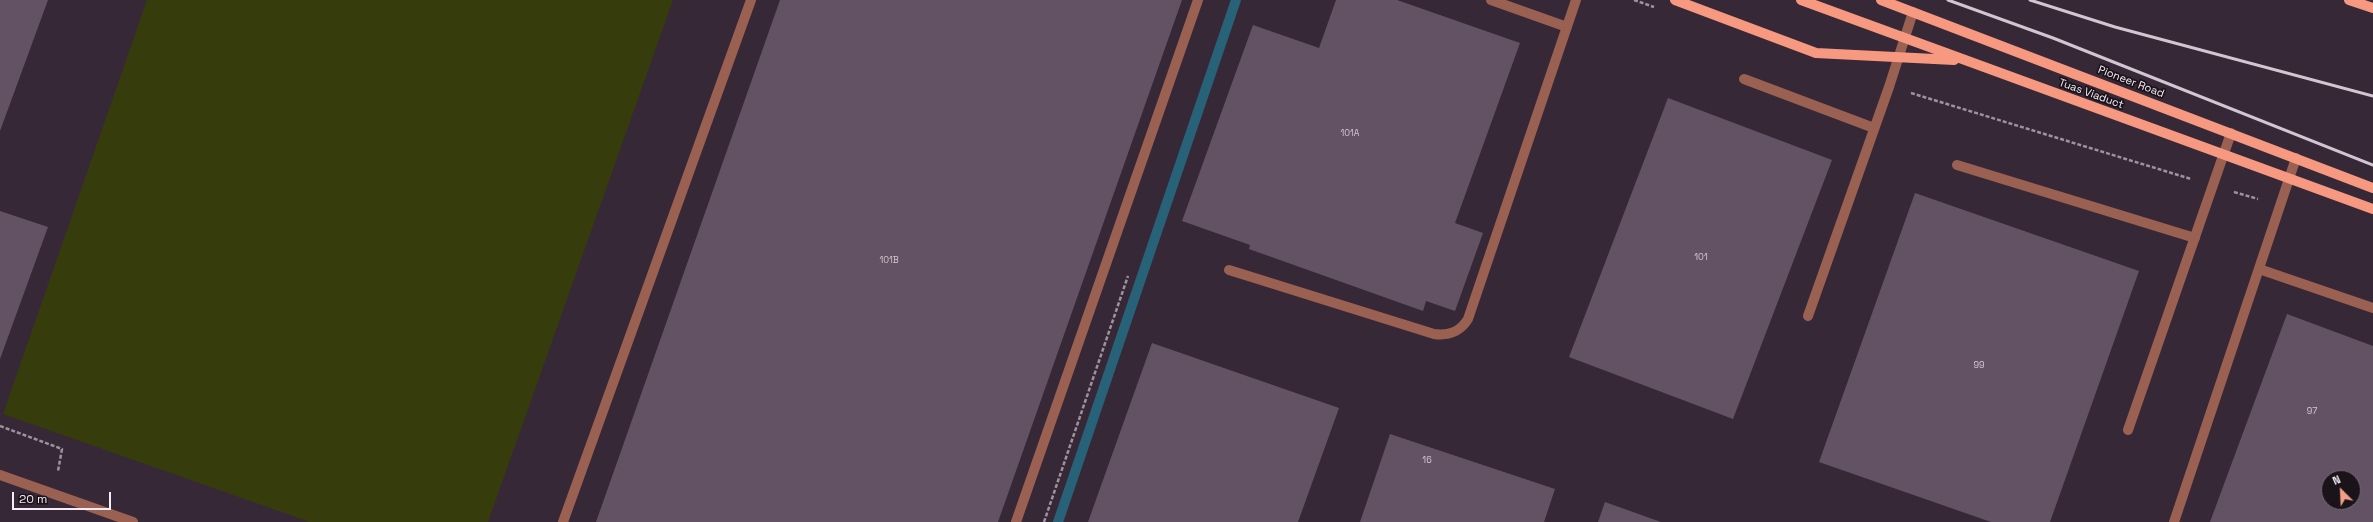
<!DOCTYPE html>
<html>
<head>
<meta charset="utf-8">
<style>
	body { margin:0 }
	#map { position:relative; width:2373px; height:522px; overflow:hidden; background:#372837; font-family:"Space Grotesk",sans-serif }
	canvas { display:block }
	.north { position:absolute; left:2321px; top:470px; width:40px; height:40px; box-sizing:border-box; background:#1a131a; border:1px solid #726a72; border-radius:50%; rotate:336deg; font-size:11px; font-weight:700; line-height:16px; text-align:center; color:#f6ecf6 }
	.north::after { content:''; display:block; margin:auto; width:14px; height:18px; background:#f39f86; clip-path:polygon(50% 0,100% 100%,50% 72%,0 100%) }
	.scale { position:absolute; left:12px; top:492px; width:99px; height:18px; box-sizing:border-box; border:2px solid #f6ecf6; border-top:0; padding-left:5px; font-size:12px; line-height:14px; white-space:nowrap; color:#f6ecf6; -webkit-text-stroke:3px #1a131a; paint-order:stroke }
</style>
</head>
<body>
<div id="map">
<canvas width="2373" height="522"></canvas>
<div class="north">N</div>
<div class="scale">20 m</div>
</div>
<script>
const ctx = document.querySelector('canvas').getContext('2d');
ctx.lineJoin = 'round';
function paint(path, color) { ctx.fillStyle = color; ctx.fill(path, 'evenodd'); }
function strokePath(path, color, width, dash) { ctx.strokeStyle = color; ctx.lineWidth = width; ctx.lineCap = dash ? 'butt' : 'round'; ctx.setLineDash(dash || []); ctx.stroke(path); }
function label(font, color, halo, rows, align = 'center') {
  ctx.font = font + ' "Space Grotesk",sans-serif'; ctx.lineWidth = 3.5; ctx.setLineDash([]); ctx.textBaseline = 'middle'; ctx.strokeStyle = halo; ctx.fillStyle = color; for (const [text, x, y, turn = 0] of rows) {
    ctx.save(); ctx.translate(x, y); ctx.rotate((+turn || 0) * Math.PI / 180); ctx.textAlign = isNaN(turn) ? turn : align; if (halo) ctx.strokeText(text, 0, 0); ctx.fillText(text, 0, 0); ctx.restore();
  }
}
paint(new Path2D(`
	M147 0H673L488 522H310L3 414Z`), '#373c0c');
strokePath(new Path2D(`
	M1058 522 1236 0`), '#286279', 10);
paint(new Path2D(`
	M0 0H48L0 131Z
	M780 0H1182L998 522H596Z
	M1336 0H1397L1520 43 1455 223 1483 233 1455 311 1426 301 1423 311 1249 249 1250 245 1182 221 1253 25 1319 48Z
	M1668 98 1832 160 1733 419 1569 357Z
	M1915 193 2139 271 2050 522H1991L1819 462Z
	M0 211 48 227 0 359Z
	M2287 314 2373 346V522H2210ZM2329 478H2353V502H2329Z
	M1152 343 1339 408 1298 522H1088Z
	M1390 434 1555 489 1544 522H1360Z
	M1605 502 1661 522H1598Z`), '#635263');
strokePath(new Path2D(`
	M1634 0 1654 7
	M1911 93 2191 179
	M2234 192 2258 199
	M0 426 62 449 58 471
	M1044 522 1128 276`), '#9f929f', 2.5, [4, 2]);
strokePath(new Path2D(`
	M1491 0 1567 27
	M1744 79 1874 128
	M1957 165 2195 238
	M2259 269 2373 308
	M1229 270 1434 334C1449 336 1460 332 1468 319L1576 0
	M1808 316 1889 87 1913 12
	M2128 430 2231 133
	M563 522 751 0
	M1016 522 1198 0
	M2174 522 2296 158`), '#9a6051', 10);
strokePath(new Path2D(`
	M0 475 133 522`), '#9a6051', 10);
strokePath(new Path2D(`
	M1881 0 2373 188
	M2349 0 2373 8`), '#f79880', 10);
strokePath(new Path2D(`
	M1948 0 2053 38 2373 165
	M2030 0 2115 27 2373 96`), '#d1c6d1', 3);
strokePath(new Path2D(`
	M1675 0 1816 53 1954 60
	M1801 0 2373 209`), '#f79880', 10);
label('9px', '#d1c6d1', null, [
	["101A",1350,134],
	["101",1701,258],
	["101B",889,261],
	["99",1979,366],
	["97",2312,412],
	["16",1427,461]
]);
label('11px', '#f6ecf6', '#1a131a', [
	["Pioneer Road",2131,82,21],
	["Tuas Viaduct",2091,94,20]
]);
</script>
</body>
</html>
